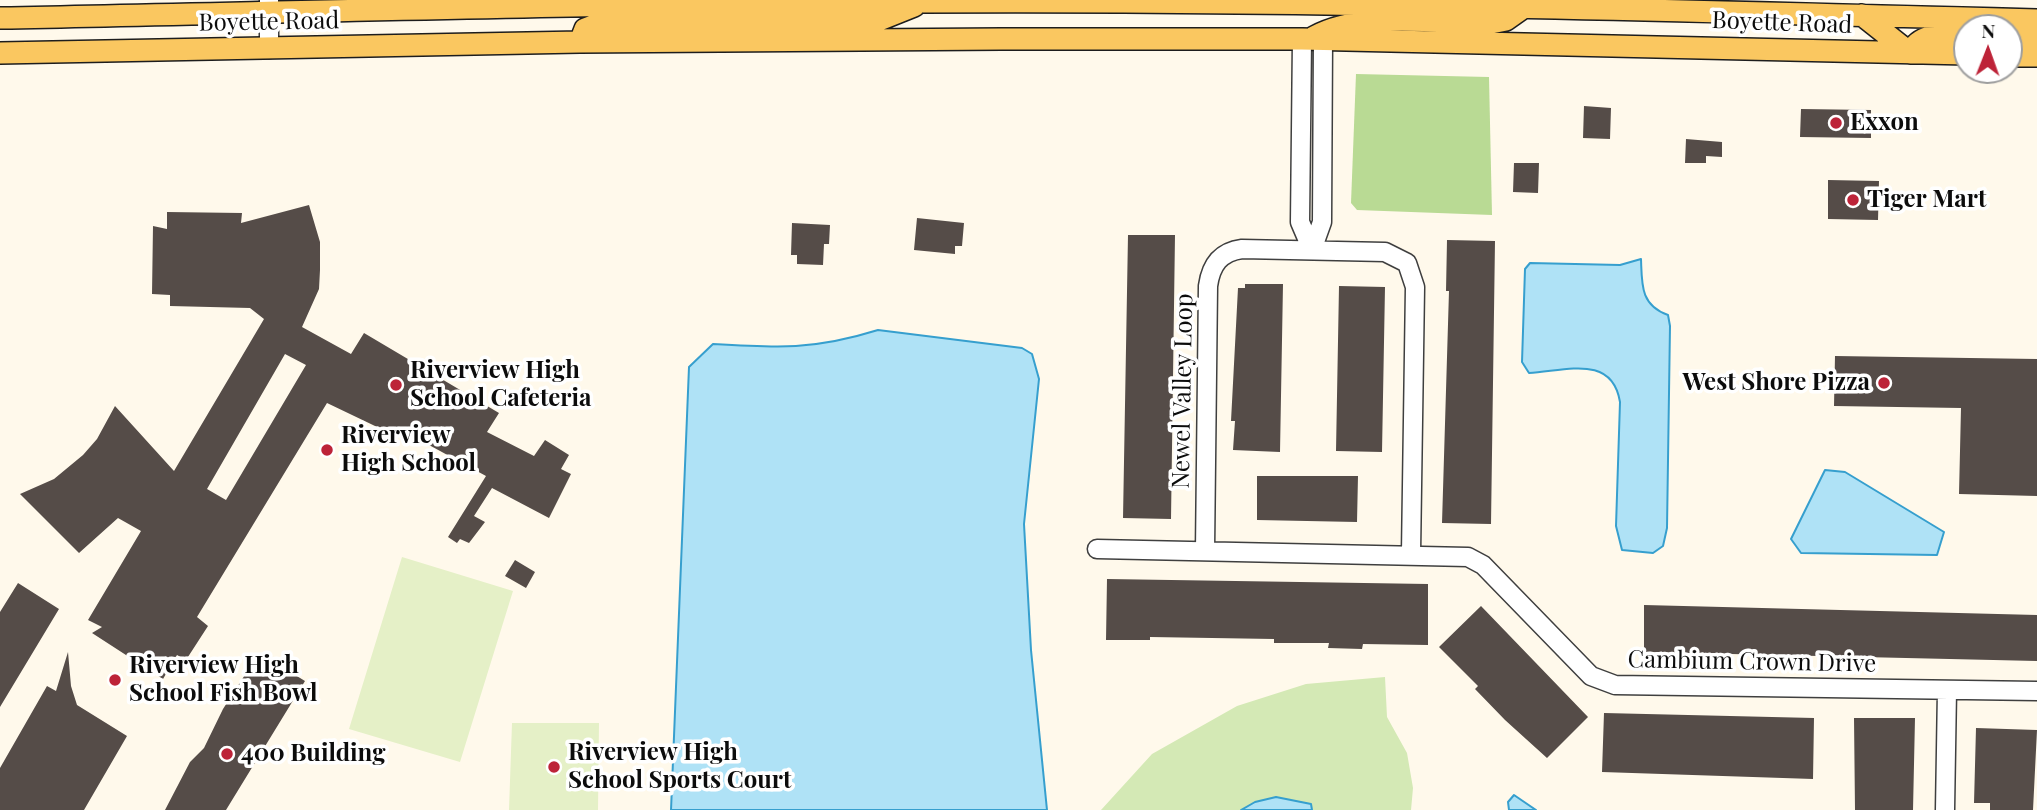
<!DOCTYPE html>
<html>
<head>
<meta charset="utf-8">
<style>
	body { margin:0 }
	#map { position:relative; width:2037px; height:810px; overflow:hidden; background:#fff9eb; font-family:"Playfair Display",serif }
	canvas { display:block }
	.north { position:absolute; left:1953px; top:14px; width:70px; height:70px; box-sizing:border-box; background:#fff; border:2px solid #9e9e9e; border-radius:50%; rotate:1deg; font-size:19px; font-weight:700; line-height:28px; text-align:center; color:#0c0c0c }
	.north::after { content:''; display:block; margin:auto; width:24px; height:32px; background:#bd2338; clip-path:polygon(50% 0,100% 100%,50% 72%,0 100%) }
</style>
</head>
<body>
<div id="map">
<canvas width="2037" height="810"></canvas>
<div class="north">N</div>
</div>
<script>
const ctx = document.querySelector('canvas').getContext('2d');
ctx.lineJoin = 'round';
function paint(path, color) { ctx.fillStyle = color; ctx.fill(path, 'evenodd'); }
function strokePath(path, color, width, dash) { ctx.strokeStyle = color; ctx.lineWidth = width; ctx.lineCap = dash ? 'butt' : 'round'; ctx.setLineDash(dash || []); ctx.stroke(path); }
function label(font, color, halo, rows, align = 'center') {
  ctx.font = font + ' "Playfair Display",serif'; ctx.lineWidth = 7; ctx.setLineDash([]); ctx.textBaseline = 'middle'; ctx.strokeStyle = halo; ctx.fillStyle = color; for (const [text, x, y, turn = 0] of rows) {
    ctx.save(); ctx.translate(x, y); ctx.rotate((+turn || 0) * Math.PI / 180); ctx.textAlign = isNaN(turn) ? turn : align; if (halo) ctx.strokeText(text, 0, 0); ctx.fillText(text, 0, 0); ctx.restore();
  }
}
paint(new Path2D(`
	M1385 677 1387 717 1407 753 1413 788 1411 810H1312L1311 804 1255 802 1241 810H1101L1152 754 1237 706 1306 684Z`), '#d4e9b5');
paint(new Path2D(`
	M1356 74 1489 77 1492 215 1357 210 1351 203Z`), '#b9da94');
paint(new Path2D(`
	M402 557 513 591 460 762 349 729Z
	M512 723H599L598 810H509Z`), '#e5f0c7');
const water = new Path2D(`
	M1641 259C1642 284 1640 305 1668 315L1670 326 1667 528 1663 546 1653 553 1622 550 1616 526 1620 402C1612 354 1566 371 1529 373L1522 362 1525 269 1530 263 1620 265Z
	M878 330 1022 348 1032 354 1039 379 1024 524 1031 650 1047 810H671L689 367 713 344C778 348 814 350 878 330Z
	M1825 470 1845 472 1944 532 1937 555 1801 553 1791 539Z
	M1514 795 1536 810H1509L1508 802Z
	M1276 797 1311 804 1312 810H1241L1255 802Z`);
paint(water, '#afe2f6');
strokePath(water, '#369fce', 2);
paint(new Path2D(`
	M1584 106 1611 108 1610 139 1583 138Z
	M1801 109 1871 110V138L1800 137Z
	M1686 139 1722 142V157L1706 156V163H1685Z
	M1514 163H1539L1538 193 1513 192Z
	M1828 180 1879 181 1878 220 1828 219Z
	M309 205 320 242V270L319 289 302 327 351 354 364 333 499 413 487 432 534 456 545 440 569 455 561 469 571 474 549 518 492 488 474 516 485 522 469 543 460 539 457 543 448 537 486 476 407 433 398 437 327 403 197 617 208 626 186 660 177 655 163 679 92 633 102 627 88 620 141 531 118 518 79 553 20 494 54 479 83 455 97 439 115 406 174 471 264 319 250 308 170 306V295L152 294 153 226 167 229V212L242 213 241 223ZM285 354 306 365 226 500 207 489Z
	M917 218 964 223 962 246H955V254L914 250Z
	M792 223 830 225 829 244H824L823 265 797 264V255H791Z
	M1128 235H1175L1171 519 1123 518Z
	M1447 240 1495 241 1491 524 1442 523 1449 291H1446Z
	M1245 284H1283L1280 452 1233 450 1235 421H1231L1238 288H1245Z
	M1339 286 1385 287 1382 452 1336 451Z
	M1835 356 2037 359V496L1959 494 1961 408 1834 406Z
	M1257 476H1358L1357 522 1257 520Z
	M515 560 535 572 526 588 505 576Z
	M1107 579 1428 584V645L1363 644 1362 649 1328 648 1329 643H1274V639L1150 637V640H1106Z
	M18 583 59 609 0 707V612Z
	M1644 605 2037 615V661L1644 652Z
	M1481 606 1588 717 1547 758 1505 720 1475 689 1478 686 1439 647Z
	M68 652 71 686 77 705 127 736 84 810H0V768L47 686 56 691Z
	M259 653 305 681 226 810H165L190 762 204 748 223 709Z
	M1604 713 1814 718 1813 779 1602 772Z
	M1854 718H1915L1913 810H1855Z
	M1976 728 2037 730 2033 810H1990V803H1974Z`), '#554c48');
const minor = new Path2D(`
	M1302 39 1300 222 1312 250
	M269 49V0
	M1312 250 1322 222 1323 40
	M1097 549 1468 557 1483 565 1591 676 1615 685 2037 691
	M1205 550 1208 286C1211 265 1220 252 1242 249L1385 252 1407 263 1415 287 1411 553
	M1945 810 1947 690`);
const major = new Path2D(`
	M1862 15 1910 53
	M0 18C307 12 614 3 921 2 1293 0 1665 10 2037 20
	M1314 37C1361 11 1437 23 1491 23L1506 20 1523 8
	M2009 37 2037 38
	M580 42 585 29 598 24 861 22 879 20 914 6
	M0 53 580 42 1002 39H1302L1967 54
	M1910 53C1921 31 1945 36 1967 36
	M2009 56H2037`);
strokePath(minor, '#3f3f3f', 21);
strokePath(major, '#1d1d1d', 24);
strokePath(minor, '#fff', 18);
strokePath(major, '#fac760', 21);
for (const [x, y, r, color] of [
	[1836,123,7,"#bd2338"],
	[1853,200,7,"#bd2338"],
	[1884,383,7,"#bd2338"],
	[396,385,7,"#bd2338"],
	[327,450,7,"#bd2338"],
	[115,680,7,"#bd2338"],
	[227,754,7,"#bd2338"],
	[554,767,7,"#bd2338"]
]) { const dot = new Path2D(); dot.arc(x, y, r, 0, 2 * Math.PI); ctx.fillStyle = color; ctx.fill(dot); strokePath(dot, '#fff', 2.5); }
label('24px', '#0c0c0c', '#fff', [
	["Boyette Road",269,22,-1],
	["Boyette Road",1782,23,2],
	["Newel Valley Loop",1183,391,-89],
	["Cambium Crown Drive",1752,662,1]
]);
label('bold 24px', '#0c0c0c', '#fff', [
	["Exxon",1850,123],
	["Tiger Mart",1867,200],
	["Riverview High",410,371],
	["School Cafeteria",410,399],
	["West Shore Pizza",1870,383,"right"],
	["Riverview",341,436],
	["High School",341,464],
	["Riverview High",129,666],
	["School Fish Bowl",129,694],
	["Riverview High",568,753],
	["School Sports Court",568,781],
	["400 Building",241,754]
], 'left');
</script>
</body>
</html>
